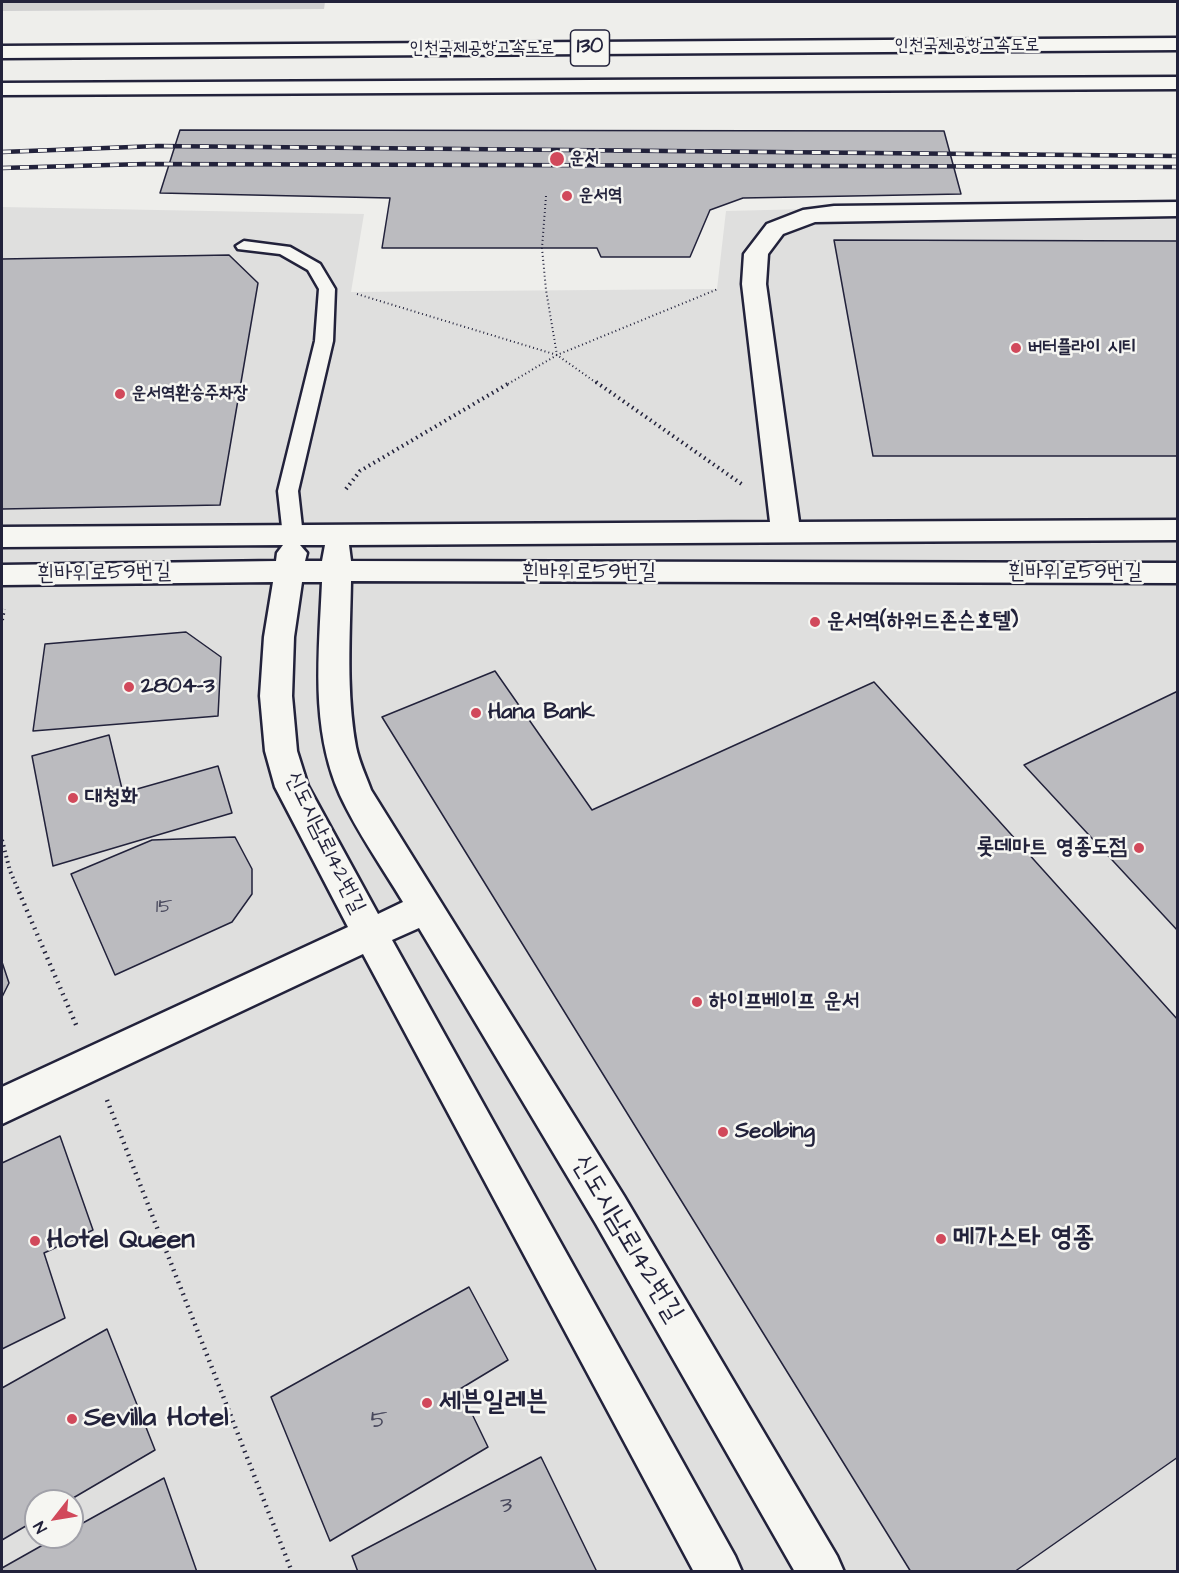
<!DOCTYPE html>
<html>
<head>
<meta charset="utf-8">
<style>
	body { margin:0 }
	#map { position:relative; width:1179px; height:1573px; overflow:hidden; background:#eeeeeb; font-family:"Architects Daughter",sans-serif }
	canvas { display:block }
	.frame { position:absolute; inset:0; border:3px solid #22223b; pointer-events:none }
	.north { position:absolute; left:24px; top:1489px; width:60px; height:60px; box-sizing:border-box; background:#f6f6f2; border:2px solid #a1a1a9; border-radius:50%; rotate:239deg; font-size:16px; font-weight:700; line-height:24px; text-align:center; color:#22223b }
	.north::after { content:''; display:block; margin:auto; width:21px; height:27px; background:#d1495b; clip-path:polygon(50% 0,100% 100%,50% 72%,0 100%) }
</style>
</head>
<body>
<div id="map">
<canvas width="1179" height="1573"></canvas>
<div class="frame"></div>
<div class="north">N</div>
</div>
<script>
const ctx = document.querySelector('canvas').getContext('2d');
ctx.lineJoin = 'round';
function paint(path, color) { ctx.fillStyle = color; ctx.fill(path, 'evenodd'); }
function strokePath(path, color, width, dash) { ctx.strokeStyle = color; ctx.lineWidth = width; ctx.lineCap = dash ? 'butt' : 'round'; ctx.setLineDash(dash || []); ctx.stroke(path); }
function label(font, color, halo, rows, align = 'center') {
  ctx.font = font + ' "Architects Daughter","Poor Story",sans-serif'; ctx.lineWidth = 5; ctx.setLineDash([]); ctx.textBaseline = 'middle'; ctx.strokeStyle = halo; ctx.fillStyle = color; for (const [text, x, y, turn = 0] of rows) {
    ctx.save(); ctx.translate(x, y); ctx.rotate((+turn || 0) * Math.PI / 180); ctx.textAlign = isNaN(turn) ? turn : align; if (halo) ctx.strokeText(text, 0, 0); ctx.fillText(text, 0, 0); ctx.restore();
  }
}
paint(new Path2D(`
	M1177 200V1571L2 1572V207L364 214 351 292 717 289 726 211ZM36 1501H72V1537H36Z`), '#dfdfde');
paint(new Path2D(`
	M2 2H325L324 9 2 11Z`), '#d0d0d1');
const building = new Path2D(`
	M180 130 944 131 961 194 743 198 710 210 690 257H601L597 248H382L390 198 160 193Z
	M834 240 1178 241V456H873Z
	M229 255 258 283 220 505 2 509V259Z
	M186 632 221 657 218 716 33 731 45 644Z
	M495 671 592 810 874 682 1178 1020V1457L1014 1572H911L382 717Z
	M1178 691V931L1024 765Z
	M109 735 123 793 218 766 232 813 53 866 32 756Z
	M235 837 252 869V894L232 922 115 975 71 874 152 840Z
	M2 962 9 983 2 997Z
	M60 1136 93 1230 44 1253 65 1318 2 1349V1163Z
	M469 1287 508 1360 460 1389 488 1447 330 1541 271 1397Z
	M107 1329 155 1450 68 1501H36V1520L2 1540V1388Z
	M541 1457 597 1572H358L352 1556Z
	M164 1478 197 1572H2V1568L57 1537H72V1529Z`);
paint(building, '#bbbbbf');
strokePath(building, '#22223b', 1.5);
const service = new Path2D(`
	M244 241 290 247 320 264 335 289 333 341 298 491 303 536 300 541 293 543 286 541 283 536 278 491 315 341 319 289 308 270 280 254 238 249 236 246Z`);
const minor = new Path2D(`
	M1178 202V216L815 222 783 234 768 254 766 284 799 522 1178 520V540L349 545 351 561 1178 563V583L351 581C350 636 346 692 356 747 359 762 366 776 371 790L624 1196 837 1556 844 1572H795L596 1224 419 928 392 940 735 1556 742 1572H694L363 954 2 1124V1087L348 927 275 787 265 751 260 696 264 637 273 582 2 585V565L276 561 277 553 283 545 2 547V527L770 522 742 284 744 254 767 224 803 210 834 206ZM300 545H325L322 561H305L307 553ZM302 582H322C319 653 310 728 340 795 357 832 382 867 403 902L378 914 308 786 297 751 292 696 294 637Z`);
const motorway = new Path2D(`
	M1178 38V50L2 58V46Z
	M1178 77V89L2 95V83Z`);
strokePath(service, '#22223b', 5);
strokePath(minor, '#22223b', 5);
strokePath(motorway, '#22223b', 5);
strokePath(new Path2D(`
	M548 2V6
	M546 196 542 248 546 290 557 355
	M357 294 557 355 598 384
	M508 384 557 355 718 289`), '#22223b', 2, [1, 3]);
strokePath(new Path2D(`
	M596 382 743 485
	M346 489 360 471 511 382
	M2 620 4 609
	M2 840 10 871 20 894`), '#22223b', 4, [1.5, 4]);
strokePath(new Path2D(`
	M19 892 77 1027
	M107 1100 292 1572`), '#22223b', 4.5, [1.5, 5]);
paint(service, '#f6f6f2');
paint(minor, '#f6f6f2');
paint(motorway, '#f6f6f2');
const rail = new Path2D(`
	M2 152 158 146 1178 156
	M2 168 145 164 1178 167`);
strokePath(rail, '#22223b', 4.5);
strokePath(rail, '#f6f6f2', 3, [9]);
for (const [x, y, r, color] of [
	[557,159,8,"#d1495b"],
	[567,196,6,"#d1495b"],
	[1016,348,6,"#d1495b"],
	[120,394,6,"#d1495b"],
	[815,622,6,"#d1495b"],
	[129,687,6,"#d1495b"],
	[476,713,6,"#d1495b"],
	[73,798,6,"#d1495b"],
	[1139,848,6,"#d1495b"],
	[697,1002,6,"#d1495b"],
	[723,1132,6,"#d1495b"],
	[941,1239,6,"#d1495b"],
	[35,1241,6,"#d1495b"],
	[427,1403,6,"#d1495b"],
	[72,1419,6,"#d1495b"]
]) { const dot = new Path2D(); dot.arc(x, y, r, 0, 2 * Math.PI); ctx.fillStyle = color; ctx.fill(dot); strokePath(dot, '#f6f6f2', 2); }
label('18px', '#22223b', '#f6f6f2', [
	["인천국제공항고속도로",967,46],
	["인천국제공항고속도로",482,49]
]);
label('bold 18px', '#22223b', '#f6f6f2', [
	["운서",570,159],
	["운서역",579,196],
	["버터플라이 시티",1028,348],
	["운서역환승주차장",132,394]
], 'left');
label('20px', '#48485c', null, [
	["15",164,908]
]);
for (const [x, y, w] of [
	[590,48,39]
]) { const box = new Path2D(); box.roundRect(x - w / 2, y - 18, w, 36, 4.5); ctx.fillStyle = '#f6f6f2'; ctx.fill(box); strokePath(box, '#22223b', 1.5); }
label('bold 21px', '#22223b', null, [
	["130",590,48]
]);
label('22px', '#22223b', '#f6f6f2', [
	["흰바위로59번길",589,573],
	["흰바위로59번길",1075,573],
	["흰바위로59번길",104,574,-1],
	["신도시남로142번길",324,843,64]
]);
label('bold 22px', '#22223b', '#f6f6f2', [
	["운서역(하워드존슨호텔)",827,622],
	["2804-3",141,687],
	["Hana Bank",488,713],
	["대청화",85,798],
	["롯데마트 영종도점",1127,848,"right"],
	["하이프베이프 운서",709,1002],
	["Seolbing",735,1132]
], 'left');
label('24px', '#48485c', null, [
	["5",379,1422],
	["3",506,1507]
]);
label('27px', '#22223b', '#f6f6f2', [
	["신도시남로142번길",626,1239,59]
]);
label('bold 27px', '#22223b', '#f6f6f2', [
	["메가스타 영종",953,1239],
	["Hotel Queen",47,1241],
	["세븐일레븐",439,1403],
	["Sevilla Hotel",84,1419]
], 'left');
</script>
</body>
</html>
